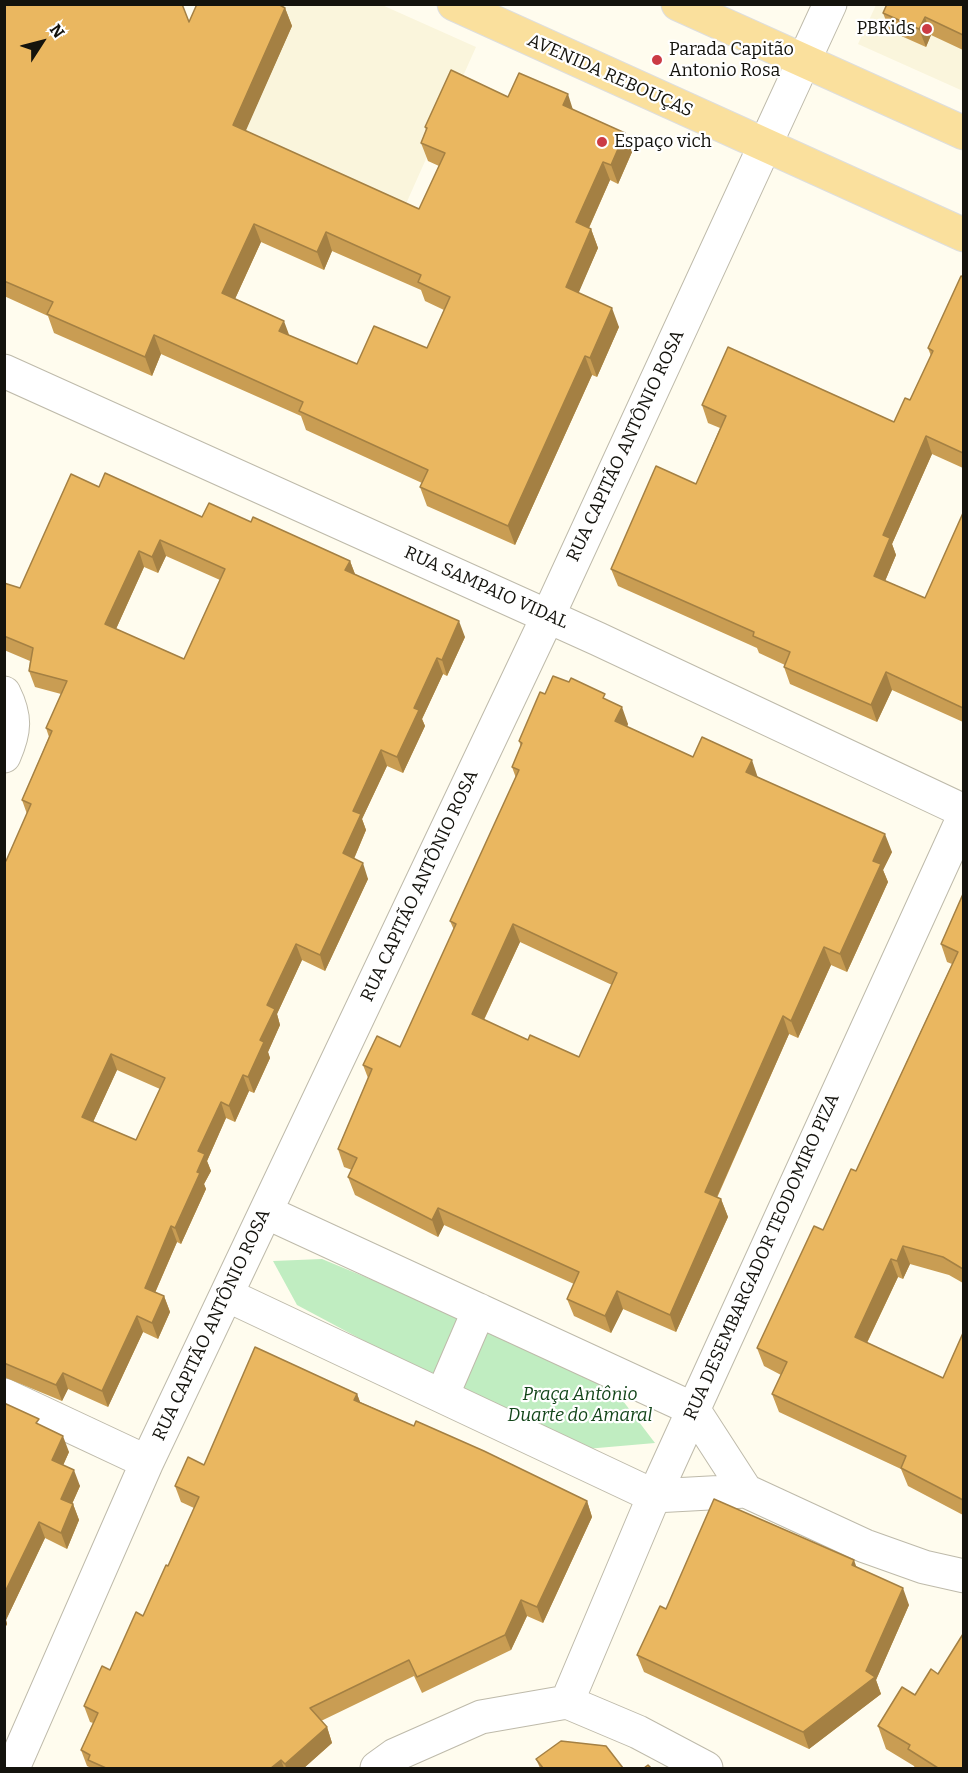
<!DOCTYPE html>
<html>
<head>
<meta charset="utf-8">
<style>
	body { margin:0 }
	#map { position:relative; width:968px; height:1773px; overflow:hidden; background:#fffcee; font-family:Bitter,serif }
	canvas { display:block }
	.frame { position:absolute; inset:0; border:6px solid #14130d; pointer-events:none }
	.north { position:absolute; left:12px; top:12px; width:60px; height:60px; -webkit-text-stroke:4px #fff; paint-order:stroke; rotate:54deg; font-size:16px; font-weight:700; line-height:24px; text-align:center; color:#14130d }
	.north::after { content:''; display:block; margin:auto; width:21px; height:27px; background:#14130d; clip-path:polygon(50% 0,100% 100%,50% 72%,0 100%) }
</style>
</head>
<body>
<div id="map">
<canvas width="968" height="1773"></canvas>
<div class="frame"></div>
<div class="north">N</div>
</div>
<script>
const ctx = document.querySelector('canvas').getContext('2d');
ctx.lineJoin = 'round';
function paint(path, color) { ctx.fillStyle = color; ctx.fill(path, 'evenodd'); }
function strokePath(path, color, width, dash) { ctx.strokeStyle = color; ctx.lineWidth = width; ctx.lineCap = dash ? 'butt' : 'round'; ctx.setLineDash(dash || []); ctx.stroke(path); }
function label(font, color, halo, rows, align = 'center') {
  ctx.font = font + ' Bitter,serif'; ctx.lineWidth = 4.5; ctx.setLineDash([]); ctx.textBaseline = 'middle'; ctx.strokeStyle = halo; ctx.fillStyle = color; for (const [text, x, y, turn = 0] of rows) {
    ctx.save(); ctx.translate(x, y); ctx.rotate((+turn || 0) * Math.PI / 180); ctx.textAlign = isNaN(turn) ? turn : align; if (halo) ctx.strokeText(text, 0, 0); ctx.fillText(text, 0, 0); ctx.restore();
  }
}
paint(new Path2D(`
	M242 5H382L476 47 401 215 234 156Z
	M876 5H963V91L858 44Z`), '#faf5dc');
paint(new Path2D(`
	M322 1259 604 1376 655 1443 586 1449 445 1384 297 1305 273 1261Z`), '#c0edc1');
const street = new Path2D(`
	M4 371 598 639 964 811
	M4 693C16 717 15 731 4 756
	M266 1212 693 1409 746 1491
	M227 1295 654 1496 746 1491 865 1546 924 1567 964 1576
	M4 1395 147 1462
	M442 1396 479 1310
	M567 1702 654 1496 964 816
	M13 1768 147 1462 548 616 830 4
	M377 1768 395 1755 481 1717 567 1702 638 1732 706 1768`);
const primary = new Path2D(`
	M454 4 964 235
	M678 4 964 133`);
strokePath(street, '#bebaaa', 35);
strokePath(primary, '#dededd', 35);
strokePath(street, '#fff', 33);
strokePath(primary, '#fae09d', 33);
paint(new Path2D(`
	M4 4 189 22 285 8 292 26 245 131 419 209 439 166 428 161 421 143 426 130 425 127 508 97 573 110 632 152 618 184 610 180 589 228 591 229 598 248 578 293 619 327 597 377 592 375 515 545 427 506 420 487 422 483 306 430 301 416 161 354 152 376 54 333 48 316 4 296ZM261 242 324 270 332 251 421 290 425 301 444 310 427 348 357 364 289 336 235 299Z
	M963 4V50L931 35 926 47 890 31 883 13Z
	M963 277V468L932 454 892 544 896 555 885 581 925 598 963 513V722L892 690 877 722 790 684 784 667 785 665 759 653 757 648 618 586 611 569 696 484 720 428 708 423 702 405 894 422 910 400 931 356 928 348Z
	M99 487 202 517 251 522 350 561 355 574 465 637 447 676 443 674 422 719 425 726 403 773 387 766 362 819 366 830 354 859 368 879 325 971 302 960 277 1014 280 1025 268 1052 270 1058 254 1093 249 1091 235 1122 226 1118 207 1161 211 1171 204 1184 206 1189 181 1244 177 1242 155 1293 164 1296 170 1312 158 1339 143 1332 108 1407 68 1389 62 1401 4 1377V860L6 861 27 814 22 800 49 737 46 728 61 694 35 687 29 671 30 661 4 650V583L20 588ZM166 556 220 580 184 659 116 629 144 567 158 573ZM117 1070 160 1089 136 1140 93 1122Z
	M545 694 608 701 628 724 627 727 693 757 758 777 892 852 883 870 888 882 847 972 831 965 798 1038 789 1034 717 1198 721 1199 728 1217 676 1332 623 1309 611 1333 574 1316 567 1299 574 1284 444 1225 438 1237 355 1195 348 1177 352 1170 344 1167 338 1149 368 1078 363 1065 400 1047 454 930 450 921 516 778 512 767 521 747 519 741ZM520 942 612 985 579 1057 528 1040 484 1020Z
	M963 894V1283L949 1275 910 1264 903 1279 898 1277 867 1343 943 1378 963 1333V1515L908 1486 901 1469 779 1412 772 1394 781 1375 764 1366 757 1348 856 1171 952 964 947 962 941 944Z
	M357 1394 360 1402 414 1426 587 1501 592 1517 543 1623 527 1616 511 1650 422 1693 414 1676 321 1721 327 1727 332 1743 304 1768H91L87 1766 81 1750 93 1723 90 1722 84 1706 110 1670 143 1616 168 1566 194 1508 181 1502 175 1486 204 1465Z
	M4 1403 41 1426 69 1452 63 1465 80 1486 72 1504H73L79 1520 67 1549 45 1538 6 1620 7 1624 4 1630Z
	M857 1568 909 1605 876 1680 881 1694 809 1749 644 1672 637 1655 666 1609Z
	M938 1674 963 1768H915L914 1766 886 1749 878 1726Z
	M536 1759 623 1768H540Z`), '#c99d53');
paint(new Path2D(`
	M285 8 292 26 240 144 233 125Z
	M925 17 931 35 926 47 919 29Z
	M568 94 574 113 563 105Z
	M625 133 632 152 618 184 611 165Z
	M603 162 610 180 583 241 576 222Z
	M254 224 261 242 229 312 222 293Z
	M591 229 598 248 573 306 566 287Z
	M326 232 332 251 324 270 317 252Z
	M612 308 619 327 597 377 590 358Z
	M284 321 291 340 279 331Z
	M154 335 161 354 152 376 145 357Z
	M585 356 592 375 515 545 508 526Z
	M926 436 932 454 892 544 896 555 880 593 874 576 883 535Z
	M160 540 166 556 158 573 152 557Z
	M139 551 144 567 111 640 105 624Z
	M350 561 356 577 345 570Z
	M459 621 465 637 447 676 442 660Z
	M437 658 443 674 422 719 425 726 403 773 397 757 414 708Z
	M886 672 892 690 877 722 871 705Z
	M622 707 628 724 622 739 615 721Z
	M381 750 387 766 362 819 366 830 349 870 343 853 353 811Z
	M752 760 758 778 746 772Z
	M885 834 892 852 883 870 888 882 847 972 840 954 873 861Z
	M363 863 368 879 325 971 320 955Z
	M513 924 520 942 478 1032 472 1014Z
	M296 944 302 960 277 1014 280 1025 268 1052 270 1058 254 1093 248 1077 267 1005Z
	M824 947 831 965 798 1038 791 1021Z
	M783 1016 789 1034 711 1210 705 1192Z
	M111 1054 117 1070 88 1133 82 1117Z
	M243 1075 249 1091 235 1122 229 1106Z
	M221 1102 226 1118 207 1161 211 1171 204 1184 206 1189 181 1244 175 1228 198 1151Z
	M721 1199 728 1217 676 1332 670 1315Z
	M438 1208 444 1225 438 1237 432 1220Z
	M171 1226 177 1242 150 1304 145 1288Z
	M903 1246 910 1264 903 1279 897 1261Z
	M891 1259 898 1277 861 1355 855 1337Z
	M617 1291 623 1309 611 1333 605 1316Z
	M164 1296 170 1312 158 1339 152 1323Z
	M137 1316 143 1332 108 1407 102 1391Z
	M63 1373 68 1389 62 1401 56 1385Z
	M357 1394 363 1410 354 1400Z
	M63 1436 69 1452 58 1477 52 1460Z
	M74 1470 80 1486 67 1515 61 1499Z
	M587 1501 592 1517 543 1623 537 1607Z
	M73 1504 79 1520 67 1549 61 1533Z
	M39 1522 45 1538 6 1620 7 1624 4 1630V1594Z
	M854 1560 860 1577 852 1565Z
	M903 1588 909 1605 876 1680 881 1694 809 1749 803 1732 866 1671Z
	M521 1600 527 1616 511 1650 505 1635Z
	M327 1727 332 1743 304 1768H286L285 1764Z
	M281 1760 284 1768H271Z`), '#a48043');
const building = new Path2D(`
	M4 4H182L189 22 197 4H278L285 8 233 125 419 209 445 153 421 143 427 128 425 127 451 70 508 97 519 73 568 94 563 105 625 133 611 165 603 162 576 222 591 229 566 287 612 308 590 358 585 356 508 526 420 487 428 470 299 411 303 402 154 335 145 357 47 314 53 302 4 281ZM254 224 317 252 326 232 421 275 418 282 450 297 427 348 374 326 357 364 279 331 284 321 222 293Z
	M887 4H963V35L925 17 919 29 883 13Z
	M961 276 963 277V453L926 436 883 535 890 538 874 576 925 598 963 513V708L886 672 871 705 784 667 790 652 753 636 754 632 611 569 656 466 696 484 726 416 702 405 728 347 894 422 905 398 910 400 933 351 928 348Z
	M105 473 202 517 209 503 251 522 253 517 350 561 345 570 459 621 442 660 437 658 414 708 419 710 397 757 381 750 353 811 361 814 343 853 363 863 320 955 296 944 267 1005 275 1009 260 1040 264 1042 248 1077 243 1075 229 1106 221 1102 198 1151 205 1154 197 1172 200 1173 175 1228 171 1226 145 1288 164 1296 152 1323 137 1316 102 1391 63 1373 56 1385 4 1363V860L6 861 31 804 22 800 52 731 46 728 67 681 29 671 33 648 4 636V583L20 588 71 474 99 487ZM160 540 225 569 184 659 105 624 139 551 152 557ZM111 1054 165 1078 136 1140 82 1117Z
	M553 676 569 682 571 678 605 694 603 698 622 707 615 721 693 757 702 737 752 760 746 772 885 834 873 861 881 864 840 954 824 947 791 1021 783 1016 705 1192 721 1199 670 1315 617 1291 605 1316 567 1299 579 1272 438 1208 432 1220 348 1177 357 1158 338 1149 372 1069 363 1065 377 1036 400 1047 456 924 450 921 519 770 512 767 522 743 519 741 540 692 545 694ZM513 924 617 973 579 1057 530 1035 528 1040 472 1014Z
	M963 894V1269L943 1257 903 1246 897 1261 891 1259 855 1337 943 1378 963 1333V1500L901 1468 906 1456 772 1394 787 1362 757 1348 814 1226 823 1230 851 1169 856 1171 958 952 941 944Z
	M255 1347 357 1394 354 1400 414 1426 416 1421 484 1451 587 1501 537 1607 521 1600 505 1635 417 1677 409 1660 310 1708 327 1727 285 1764 281 1760 271 1768H106L88 1760 90 1755 81 1750 98 1713 84 1706 102 1666 110 1670 136 1612 143 1616 166 1565 168 1566 199 1497 175 1486 188 1457 204 1465Z
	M4 1403 39 1419 36 1423 63 1436 52 1460 74 1470 61 1499 73 1504 61 1533 39 1522 4 1594Z
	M714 1499 854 1560 852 1565 903 1588 866 1671 875 1677 803 1732 637 1655 660 1606 666 1609Z
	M963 1634V1768H937H938L908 1749 910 1745 878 1726 902 1687 915 1695 931 1669 938 1674Z
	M561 1741 606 1746 623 1768H543L536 1759Z
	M648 1765 651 1768H644Z`);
paint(building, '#eab760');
strokePath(building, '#a48043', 1.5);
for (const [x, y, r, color] of [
	[927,29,6,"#cb3b45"],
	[657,60,6,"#cb3b45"],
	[602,142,6,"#cb3b45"]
]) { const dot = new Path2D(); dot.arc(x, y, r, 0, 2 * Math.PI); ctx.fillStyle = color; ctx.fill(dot); strokePath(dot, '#fff', 2); }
label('18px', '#14130d', '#fff', [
	["PBKids",915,29,"right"],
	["Parada Capitão",669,50],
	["Antonio Rosa",669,71],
	["Espaço vich",614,142]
], 'left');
label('18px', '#14130d', '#fff', [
	["AVENIDA REBOUÇAS",610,76,24],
	["RUA CAPITÃO ANTÔNIO ROSA",626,446,-65],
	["RUA SAMPAIO VIDAL",486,588,24],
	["RUA CAPITÃO ANTÔNIO ROSA",420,886,-65],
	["RUA DESEMBARGADOR TEODOMIRO PIZA",762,1257,-66],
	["RUA CAPITÃO ANTÔNIO ROSA",212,1325,-65]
]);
label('italic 18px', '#124519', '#fff', [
	["Praça Antônio",580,1395],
	["Duarte do Amaral",580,1416]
]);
</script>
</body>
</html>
